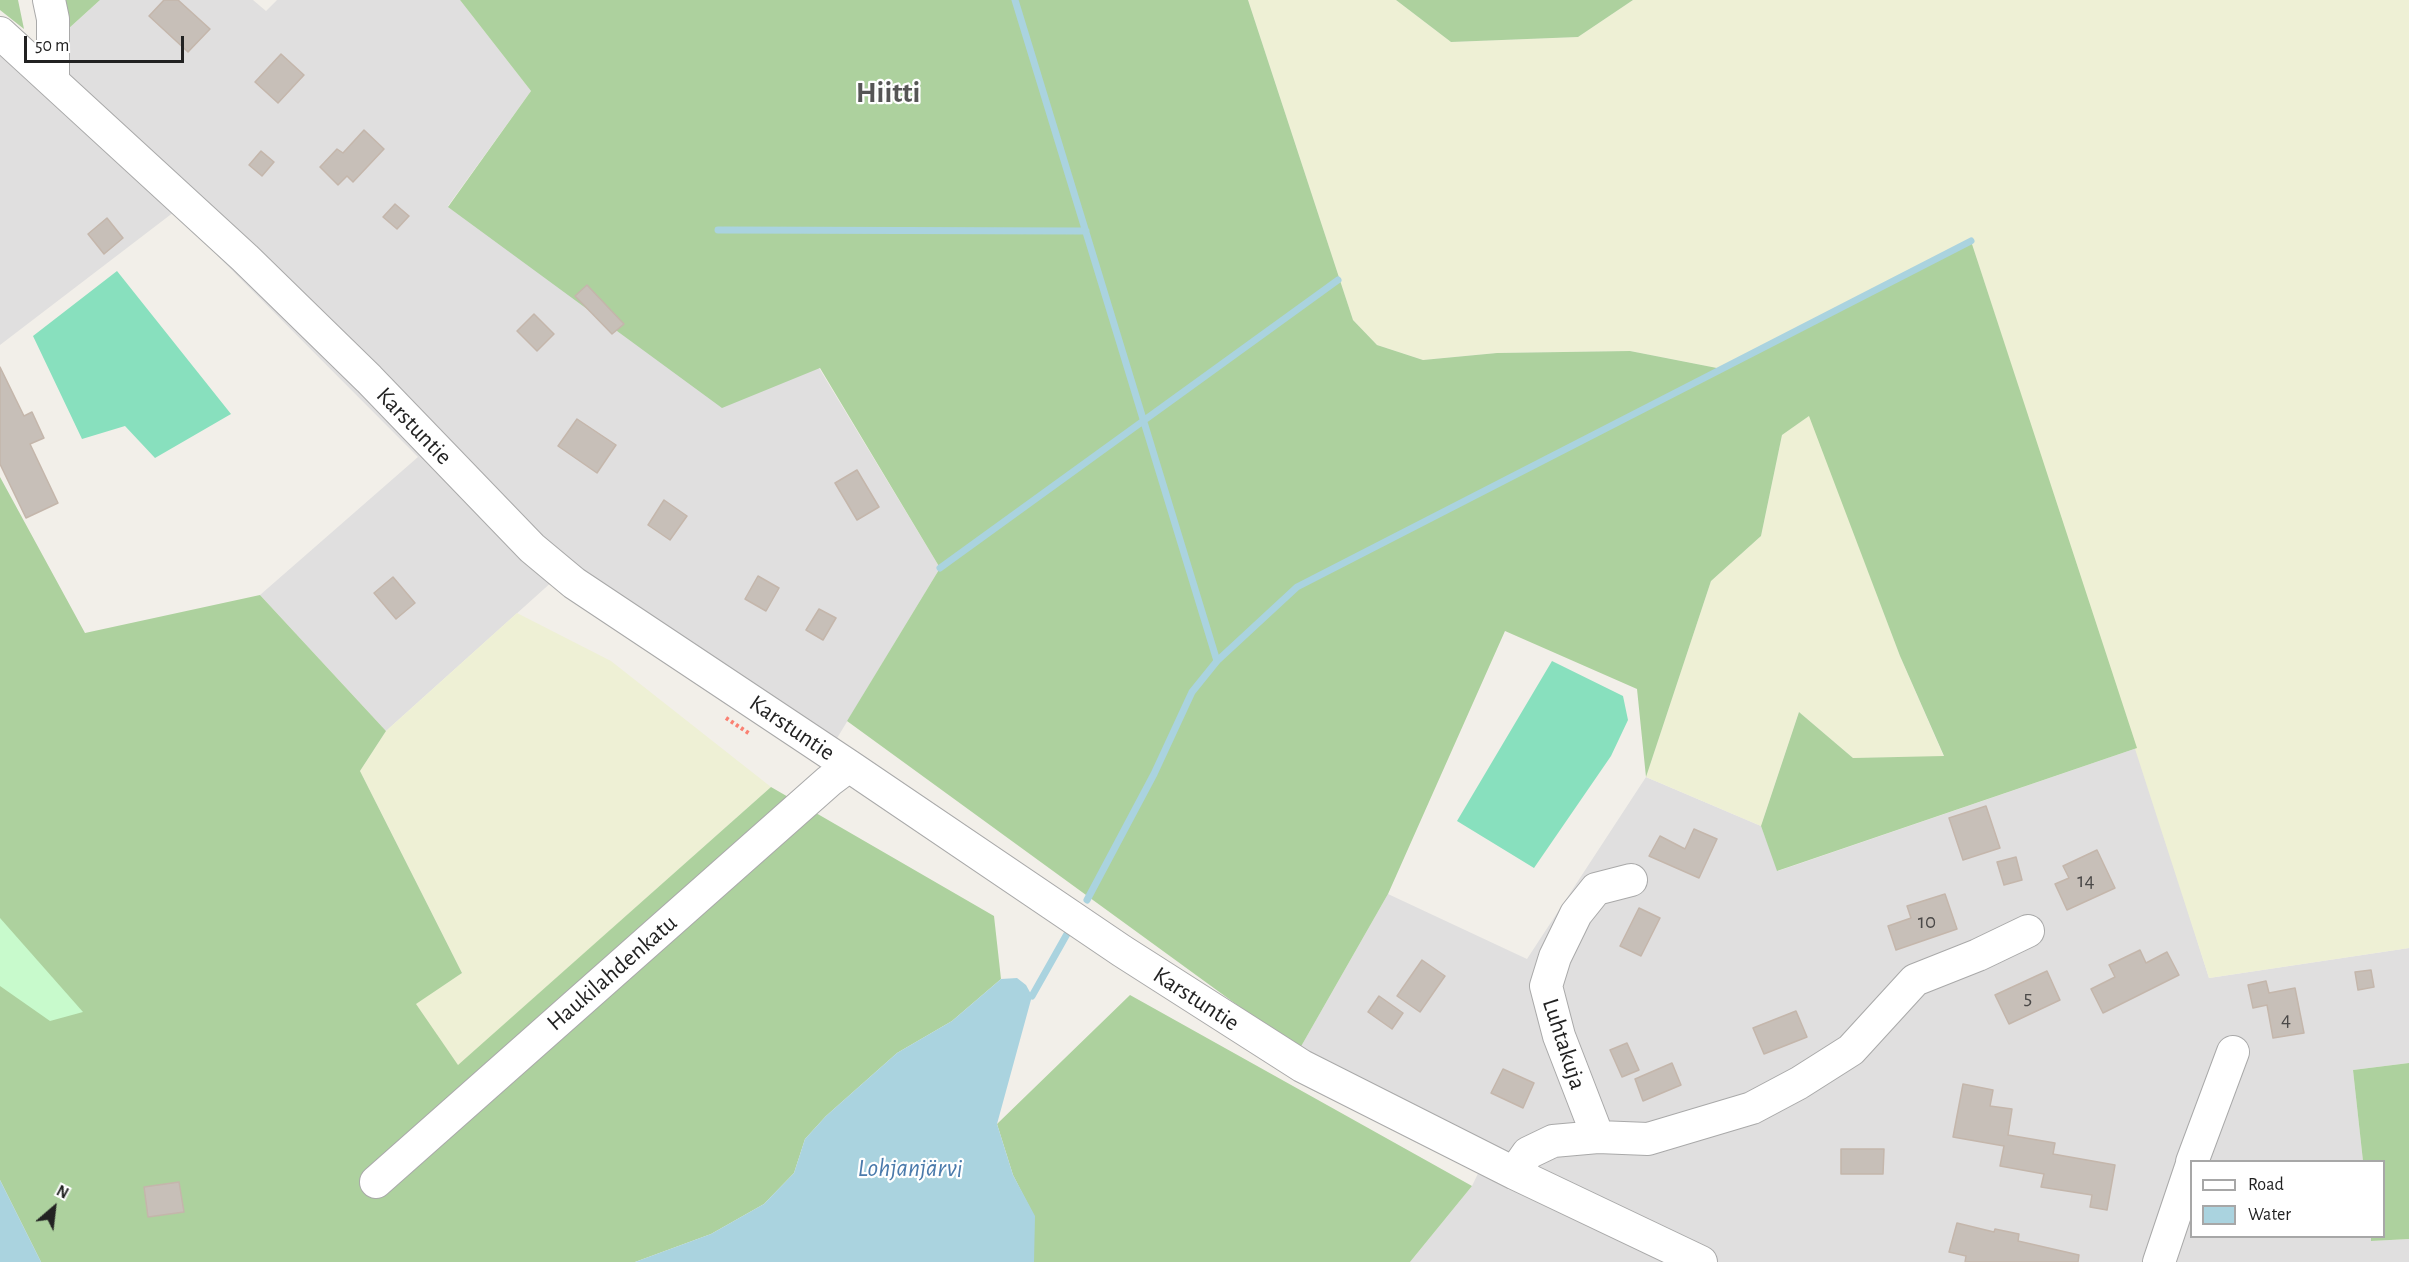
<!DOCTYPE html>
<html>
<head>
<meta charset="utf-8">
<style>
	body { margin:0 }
	#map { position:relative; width:2409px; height:1262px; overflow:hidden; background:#f2efe9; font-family:"Alegreya Sans",sans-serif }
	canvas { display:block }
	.legend { position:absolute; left:2190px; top:1160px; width:195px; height:78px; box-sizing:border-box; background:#fff; border:2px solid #a7a7a7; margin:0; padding:8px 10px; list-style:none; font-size:18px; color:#222 }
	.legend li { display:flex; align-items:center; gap:12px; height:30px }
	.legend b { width:30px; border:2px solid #a7a7a7 }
	.north { position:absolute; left:24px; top:1178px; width:60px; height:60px; -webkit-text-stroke:4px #fff; paint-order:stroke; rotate:28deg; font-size:16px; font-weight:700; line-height:24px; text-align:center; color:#222 }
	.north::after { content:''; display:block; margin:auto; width:21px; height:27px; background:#222; clip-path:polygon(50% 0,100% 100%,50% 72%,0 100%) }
	.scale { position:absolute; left:24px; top:36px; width:160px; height:27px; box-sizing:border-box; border:3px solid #222; border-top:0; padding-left:8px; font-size:18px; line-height:21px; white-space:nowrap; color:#222; -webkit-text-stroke:4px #fff; paint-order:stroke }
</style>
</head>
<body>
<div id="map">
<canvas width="2409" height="1262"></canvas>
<ul class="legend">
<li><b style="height:8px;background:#fff"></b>Road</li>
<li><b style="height:16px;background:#aad3df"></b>Water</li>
</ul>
<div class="north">N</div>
<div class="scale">50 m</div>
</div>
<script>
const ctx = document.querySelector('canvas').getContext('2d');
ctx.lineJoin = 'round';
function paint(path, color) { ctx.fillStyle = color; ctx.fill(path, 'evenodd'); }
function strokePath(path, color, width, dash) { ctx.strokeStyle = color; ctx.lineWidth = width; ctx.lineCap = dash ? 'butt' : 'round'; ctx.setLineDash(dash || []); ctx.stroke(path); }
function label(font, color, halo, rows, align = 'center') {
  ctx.font = font + ' "Alegreya Sans",sans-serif'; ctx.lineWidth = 4.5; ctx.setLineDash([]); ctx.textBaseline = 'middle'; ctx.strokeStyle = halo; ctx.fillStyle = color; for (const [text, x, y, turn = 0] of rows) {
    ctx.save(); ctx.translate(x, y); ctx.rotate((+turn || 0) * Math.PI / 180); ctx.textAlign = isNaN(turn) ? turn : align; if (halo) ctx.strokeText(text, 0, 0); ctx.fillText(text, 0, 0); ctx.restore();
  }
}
paint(new Path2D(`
	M100 0H253L266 11 277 0H460L531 91 448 206 819 368 940 568 822 763 554 580 386 731 260 595 418 457 174 212 0 345V41L30 64Z
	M2137 748 2209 978 2409 948V1063L2353 1070 2363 1161 2192 1162V1236H2371L2372 1241 2409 1239V1262H1410L1472 1186 1485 1159 1299 1050 1388 894 1527 959 1646 777 1761 826 1778 871Z`), '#e0dfdf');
paint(new Path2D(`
	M1248 0H1396L1451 42 1578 37 1633 0H2409V948L2209 978 1971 241 1722 369 1630 351 1497 353 1423 360 1377 345 1353 320Z
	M1810 415 1900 656 1944 757 1853 758 1799 712 1761 826 1646 777 1711 581 1761 536 1782 435Z
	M517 613 611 661 771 787 458 1066 415 1004 462 973 360 771 386 731Z`), '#eef0d5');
paint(new Path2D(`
	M0 0H18L24 29 0 10Z
	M60 0H100L67 30Z
	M460 0H1248L1353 320 1377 345 1423 360 1497 353 1630 351 1722 369 1971 241 2137 748 1777 871 1761 826 1799 712 1853 758 1944 756 1900 656 1809 416 1782 435 1761 536 1711 581 1646 777 1637 689 1505 631 1388 894 1299 1050 847 721 940 568 820 368 722 408 448 207 531 91Z
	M1396 0H1633L1578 37 1451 42Z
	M0 477 85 633 260 595 386 731 360 771 462 973 416 1004 458 1065 771 787 994 916 1001 979 952 1021 897 1053 826 1116 805 1139 794 1173 764 1204 711 1234 635 1262H41L0 1180Z
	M1130 995 1472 1186 1410 1262H1034V1216L1013 1175 997 1124Z
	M2409 1063V1239L2371 1241V1237L2384 1236V1162L2363 1161 2353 1070Z`), '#add19e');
paint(new Path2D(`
	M0 918 83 1012 50 1021 0 986Z`), '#c8facc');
paint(new Path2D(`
	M117 271 231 414 155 458 125 426 82 439 33 336Z
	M1552 661 1623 696 1628 720 1611 756 1534 868 1457 821Z`), '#88e0be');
paint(new Path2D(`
	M1017 978 1026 985 1032 996 997 1124 1013 1175 1035 1216 1034 1262H635L711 1234 764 1204 794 1173 805 1139 826 1116 897 1053 952 1021 1001 979Z
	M0 1180 41 1262H0Z`), '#aad3df');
strokePath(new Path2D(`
	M1015 0 1217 661
	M718 230 1086 231
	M940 568 1338 280
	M1087 900 1154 774 1192 692 1217 661 1297 587 1971 241
	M1032 996 1067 934`), '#aad3df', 7);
const building = new Path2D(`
	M164 0H178L210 29 188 52 149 16Z
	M281 54 304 75 278 103 255 82Z
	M364 130 384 149 353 182 347 176 338 185 320 167 337 149 343 153Z
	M261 151 274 162 262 176 249 165Z
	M395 204 409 216 397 229 383 217Z
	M107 218 123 238 104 254 88 234Z
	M587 285 624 324 612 334 575 296Z
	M534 314 554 334 537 351 517 331Z
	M0 367 24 416 32 412 44 438 30 444 58 503 26 518 0 464Z
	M577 419 616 445 597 473 558 446Z
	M857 470 879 507 857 520 835 483Z
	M664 500 687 516 670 540 648 525Z
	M758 576 779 588 766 611 745 599Z
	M393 577 415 603 396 619 374 593Z
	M819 609 836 618 823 640 806 630Z
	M1986 806 2000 848 1963 860 1949 818Z
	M1694 829 1717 839 1699 878 1649 856 1660 836 1685 849Z
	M2097 850 2115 888 2067 910 2055 884 2069 878 2063 866Z
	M2016 857 2022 880 2004 885 1997 862Z
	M1945 894 1957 929 1896 950 1888 926 1911 918 1907 906Z
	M1639 908 1660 918 1641 956 1620 946Z
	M2140 950 2146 963 2167 952 2179 975 2103 1013 2091 989 2115 977 2109 965Z
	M1422 960 1445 976 1420 1012 1397 996Z
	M2371 970 2374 987 2358 990 2355 972Z
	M2047 971 2060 1000 2009 1024 1995 995Z
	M2266 981 2269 993 2295 988 2304 1033 2273 1038 2267 1005 2253 1008 2248 985Z
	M1379 996 1403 1013 1392 1029 1368 1012Z
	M1796 1011 1807 1037 1764 1054 1753 1028Z
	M1627 1043 1639 1070 1622 1077 1610 1050Z
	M1672 1063 1681 1085 1643 1101 1635 1079Z
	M1503 1069 1534 1083 1523 1108 1491 1093Z
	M1963 1084 1993 1090 1990 1106 2012 1109 2008 1135 2055 1143 2053 1154 2115 1165 2107 1210 2090 1207 2092 1195 2041 1187 2044 1174 2000 1166 2004 1146 1953 1137Z
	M1841 1149H1884L1883 1174H1841Z
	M179 1182 184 1212 148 1217 144 1187Z
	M1957 1223 1994 1232 1995 1229 2019 1234 2018 1241 2079 1255 2078 1262H1965L1966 1256 1949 1252Z`);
paint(building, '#c7bfb8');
strokePath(building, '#c4b6ab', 1.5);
const minor = new Path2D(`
	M49 0 53 19V79
	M0 33 245 258 369 379 532 548 574 583 849 766 1122 951 1302 1066 1514 1173 1701 1262
	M1598 1137 1559 1036 1546 986 1555 957 1576 914 1596 889 1631 880
	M2192 1162 2233 1052
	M1514 1173 1528 1153 1553 1141 1598 1137 1648 1139 1752 1108 1799 1083 1851 1050 1915 980 1978 955 2028 931
	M376 1182 829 781 849 766
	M2159 1262 2192 1164`);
strokePath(minor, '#a9a9a9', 34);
strokePath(new Path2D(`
	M726 718 750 734`), '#fa8072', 4, [3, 3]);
strokePath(minor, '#fff', 32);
label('21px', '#4b4948', null, [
	["14",2086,881],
	["10",1927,922],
	["5",2028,998],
	["4",2286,1020]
]);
label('24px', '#222', '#fff', [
	["Karstuntie",414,426,46],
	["Karstuntie",792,728,34],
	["Haukilahdenkatu",612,973,-41],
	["Karstuntie",1196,999,33],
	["Luhtakuja",1564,1044,72]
]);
label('italic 26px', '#4a7aab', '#fff', [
	["Lohjanjärvi",910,1168]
]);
label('bold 30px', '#555', '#fff', [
	["Hiitti",888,93]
]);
</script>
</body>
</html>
